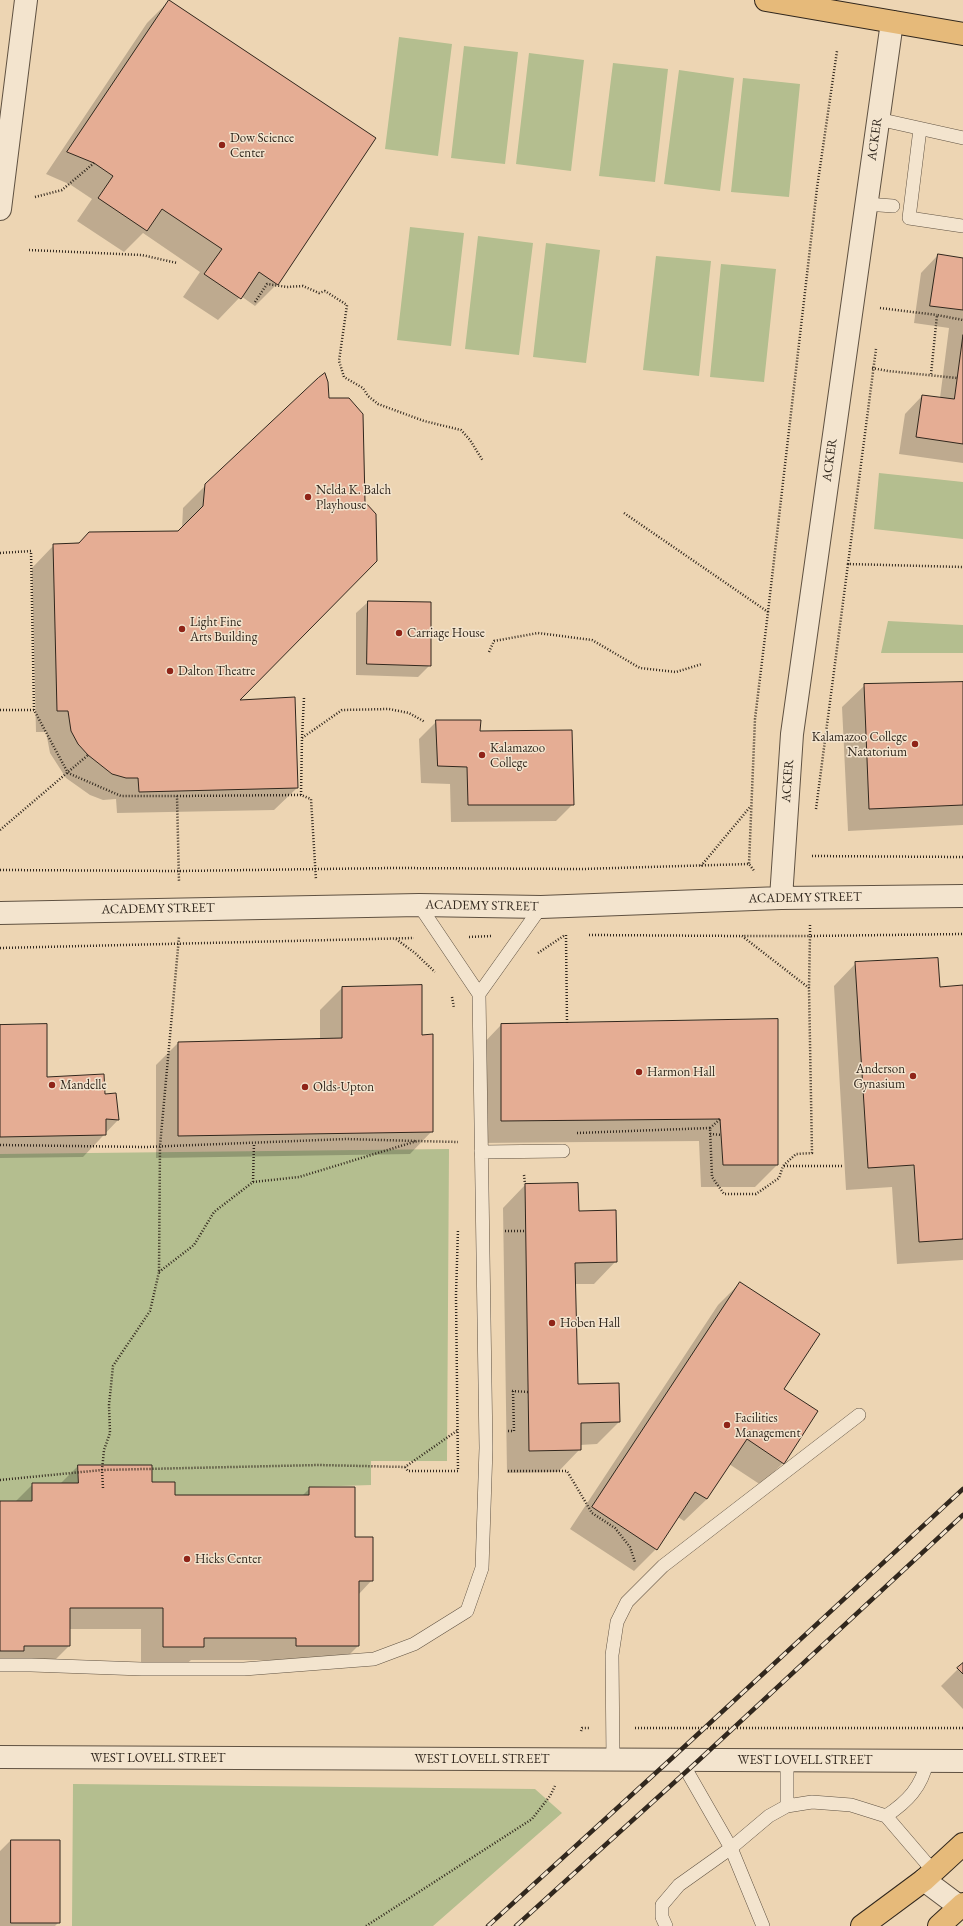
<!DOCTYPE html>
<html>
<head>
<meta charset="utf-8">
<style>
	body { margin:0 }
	canvas { display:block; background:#edd5b3 }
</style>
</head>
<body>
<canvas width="963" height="1926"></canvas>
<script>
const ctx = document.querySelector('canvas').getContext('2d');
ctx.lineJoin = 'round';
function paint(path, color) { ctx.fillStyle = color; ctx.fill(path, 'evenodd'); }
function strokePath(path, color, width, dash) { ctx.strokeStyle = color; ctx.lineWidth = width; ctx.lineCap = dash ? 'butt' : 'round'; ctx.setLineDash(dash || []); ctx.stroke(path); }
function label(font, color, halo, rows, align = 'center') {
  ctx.font = font + ' "EB Garamond",serif'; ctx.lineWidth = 3; ctx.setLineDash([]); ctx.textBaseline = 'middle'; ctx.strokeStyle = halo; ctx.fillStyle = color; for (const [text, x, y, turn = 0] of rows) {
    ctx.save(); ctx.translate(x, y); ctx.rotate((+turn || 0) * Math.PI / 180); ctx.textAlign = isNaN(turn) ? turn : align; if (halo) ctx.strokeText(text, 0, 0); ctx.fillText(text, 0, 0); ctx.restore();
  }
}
paint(new Path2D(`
	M399 37 452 44 438 156 385 149Z
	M464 46 518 52 505 164 451 158Z
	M529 53 584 60 571 171 516 164Z
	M613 63 668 69 655 182 599 176Z
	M679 70 734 78 720 191 664 184Z
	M743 78 800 84 789 197 731 192Z
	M410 227 464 233 451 346 397 340Z
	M478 236 533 243 519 355 465 349Z
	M546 243 600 250 586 363 533 357Z
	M656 256 711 261 699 376 643 370Z
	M721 264 776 269 764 382 710 377Z
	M879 473 963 482V539L874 529Z
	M888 621 963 625V653H881Z
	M449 1149 447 1461H371V1485L309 1487V1495H175L152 1482V1465H78V1483H33L32 1501H0V1154Z
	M73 1784 535 1789 562 1813 433 1926H72Z`), '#b4be8f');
paint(new Path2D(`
	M169 1 277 284 255 306 241 296 218 320 183 297 200 272 143 233 124 252 77 221 92 199 71 185 46 174 147 23Z
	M938 255 963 259V463L899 454 905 414 922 396 940 398 949 328 914 323 921 273Z
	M206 485 237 701 297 788 274 810 117 813 116 799 103 800 90 795 66 778 50 753 46 732H36L32 568 54 545 178 532 182 529 183 508Z
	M368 602 430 665 418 677 356 675V613Z
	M963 683V825L848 831 842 707 865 685Z
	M437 721 479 732 573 804 556 821 451 822 450 784 421 783 419 739Z
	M856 963 939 988 963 986V1260L897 1264 892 1187 846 1190 834 986Z
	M342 988 421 1036 432 1131 410 1154 156 1158V1065L178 1043 320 1040V1010Z
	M777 1020V1165L755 1187H701L699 1141 479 1143V1048L501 1025Z
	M0 1026 46 1078 104 1095 115 1094 118 1120 83 1157 0 1158Z
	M577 1184 578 1212 616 1261 594 1284H575L577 1385 619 1422 597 1444 580 1445V1449L558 1472 507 1473 503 1208 525 1185Z
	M740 1283 783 1389V1463L761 1485 729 1464 707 1499 684 1521 678 1517 656 1549 634 1571 570 1529 718 1305Z
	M78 1466 151 1483 174 1496H302L310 1488 354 1538 372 1580 358 1595V1646L336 1668H274V1660H191L181 1669H141V1629H69V1646L47 1668H5L0 1672V1502H15L33 1484H60Z
	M963 1664V1709L941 1686Z
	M11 1840H59V1922L55 1926H0V1851Z`), '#0003');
const building = new Path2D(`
	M169 0 376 138 278 285 259 272 241 299 204 274 222 249 162 209 147 231 98 198 113 176 94 163 67 152Z
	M938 254 963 258V310L930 306Z
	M963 335V444L916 437 922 395 954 399Z
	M325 373 328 382 329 398H349L363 414 365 502 376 514 377 561 240 700 295 697 298 788 139 792 138 778H126L112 774 88 755 78 744 71 731 68 711H57L53 544 79 543 89 532 178 531 203 506 205 484 318 378Z
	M368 601 431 602V666L367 664Z
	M963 682V805L869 809 864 684Z
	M436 720H481L480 731 572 730 574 805H468L467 767 438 766Z
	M938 958 940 987 963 985V1239L919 1242 914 1165 868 1168 855 962Z
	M422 985V1035L433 1034V1132L178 1136V1042L342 1038V987Z
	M778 1019V1165H723L720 1119 501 1121V1024Z
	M47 1024V1077L104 1074 105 1094 116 1093 119 1120 106 1119V1135L0 1137V1025Z
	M578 1183 579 1211 616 1210 617 1262 575 1263 578 1384 619 1383 620 1422 581 1423V1450L529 1451 525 1184Z
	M740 1282 820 1334 784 1389 818 1411 784 1464 747 1439 707 1499 695 1492 657 1550 592 1507Z
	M78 1465H152V1482H175V1495H309V1487H355V1537H373V1581H359V1646H296V1638H204V1647H163V1608H70V1646H24V1651H0V1501H32V1483H78Z
	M963 1663V1674L957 1668Z
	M11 1840H60V1923H11Z`);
paint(building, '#e5ad94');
strokePath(building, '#31271d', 1);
const service = new Path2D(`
	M878 119 963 138
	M920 129 909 218 963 226
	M866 204 893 206
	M419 905 479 994
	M481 1152 563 1151
	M0 1665H31L142 1669H244L374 1659 414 1644 467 1611 482 1568 486 1448 479 994 541 907
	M680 1759 731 1848 763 1926
	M787 1759V1806
	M613 1760 612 1655 617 1622 627 1602 663 1566 859 1415
	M886 1816C907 1802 922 1787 927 1761
	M666 1926 662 1917V1905L679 1885 731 1848 769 1816 787 1806 812 1802 851 1805 886 1816 934 1872`);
const minor = new Path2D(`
	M0 209 26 0
	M781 898 792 734 892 22
	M0 913 419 905 541 907 781 898 963 896
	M0 1757 963 1761
	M924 1880 960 1907H963`);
const primary = new Path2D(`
	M766 0 963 34
	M862 1926 924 1880 963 1844
	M939 1926 963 1904`);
strokePath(service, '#605242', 14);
strokePath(minor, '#605242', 24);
strokePath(primary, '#31271d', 24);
strokePath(new Path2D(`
	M35 197 62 190 94 163
	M29 250 142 255 177 263
	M255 302 267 284 287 287 303 286 319 293 325 291 347 305 339 361 344 377 363 388 368 396 378 404 424 421 461 430 470 440 483 461
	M880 308 937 315
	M872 368 888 371 957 378
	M931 374 937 315 963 320
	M624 513 768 612 755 719 749 864
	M0 553 31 551 34 710
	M848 564 876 349
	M768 612 817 188 837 51
	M489 652 494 641 538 633 592 640 640 668 676 672 702 664
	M0 710H34L68 773 121 796H177L179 882
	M302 738 304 698
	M301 795 302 738 342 710 389 709 409 713 425 722
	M177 796 301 795 311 799 316 880
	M816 809 848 564 963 567
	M0 830 88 755
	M812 856 963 857
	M701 866 750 807
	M0 870 180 871 392 868 582 869 749 864 755 872
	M810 925V936L963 934
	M566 935 567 1023
	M589 935 742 936 809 988
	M469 937 492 936
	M396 939 415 953 435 972
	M0 948 414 938
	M538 953 565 935
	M452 997 454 1008
	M710 1128 720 1119
	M577 1133 710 1128 712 1177 724 1194H756L779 1178 783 1166 796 1154 812 1153 809 988 810 936H743
	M710 1134 722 1135
	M0 1145 145 1147 346 1139 417 1141
	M784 1166H843
	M524 1175 525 1184
	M253 1182 254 1143
	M505 1231H525
	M159 1272 194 1245 214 1212 253 1182 299 1177 417 1141 458 1142
	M512 1391 528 1392
	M508 1431H514L513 1391
	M405 1467 408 1471H458L456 1295 458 1229
	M508 1471H567L592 1513 615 1528 630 1547 635 1562
	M0 1480 102 1470 319 1465 405 1467 458 1430
	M103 1488 102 1470 104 1450 110 1433 109 1405 113 1366 150 1311 159 1272 160 1146 179 937
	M635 1728H963
	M581 1731 582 1728H590
	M366 1926 532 1819 550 1796 555 1786`), '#31271d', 2.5, [1, 2]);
strokePath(service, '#f3e4ce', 13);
strokePath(minor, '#f3e4ce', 22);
strokePath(primary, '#e6ba7a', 22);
const rail = new Path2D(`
	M488 1926 671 1759 963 1489
	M516 1926 699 1760 963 1515`);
strokePath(rail, '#31271d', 4.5);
strokePath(rail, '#f3e4ce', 3, [9]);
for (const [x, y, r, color] of [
	[222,145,4,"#8f2418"],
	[308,497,4,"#8f2418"],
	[182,629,4,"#8f2418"],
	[399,633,4,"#8f2418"],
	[170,671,4,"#8f2418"],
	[915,744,4,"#8f2418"],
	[482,755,4,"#8f2418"],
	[639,1072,4,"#8f2418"],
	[913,1076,4,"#8f2418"],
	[52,1085,4,"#8f2418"],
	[305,1087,4,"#8f2418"],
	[552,1323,4,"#8f2418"],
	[727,1425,4,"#8f2418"],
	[187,1559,4,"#8f2418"]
]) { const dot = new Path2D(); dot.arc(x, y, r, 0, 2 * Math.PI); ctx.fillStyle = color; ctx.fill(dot); strokePath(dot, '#f3e4ce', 1.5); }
label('13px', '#31271d', '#f3e4ce', [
	["Dow Science",230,138],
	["Center",230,153],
	["Nelda K. Balch",316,490],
	["Playhouse",316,505],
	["Light Fine",190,622],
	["Arts Building",190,637],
	["Carriage House",407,633],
	["Dalton Theatre",178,671],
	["Kalamazoo College",907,737,"right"],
	["Natatorium",907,752,"right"],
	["Kalamazoo",490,748],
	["College",490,763],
	["Anderson",905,1069,"right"],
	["Gynasium",905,1084,"right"],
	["Harmon Hall",647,1072],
	["Mandelle",60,1085],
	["Olds-Upton",313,1087],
	["Hoben Hall",560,1323],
	["Facilities",735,1418],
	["Management",735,1433],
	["Hicks Center",195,1559]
], 'left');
label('13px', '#31271d', '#f3e4ce', [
	["ACKER",875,139,-82],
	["ACKER",830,460,-82],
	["ACKER",788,781,-86],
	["ACADEMY STREET",805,898,-1],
	["ACADEMY STREET",482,906,1],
	["ACADEMY STREET",158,909,-1],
	["WEST LOVELL STREET",158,1758],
	["WEST LOVELL STREET",482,1759],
	["WEST LOVELL STREET",805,1760]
]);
</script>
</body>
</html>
